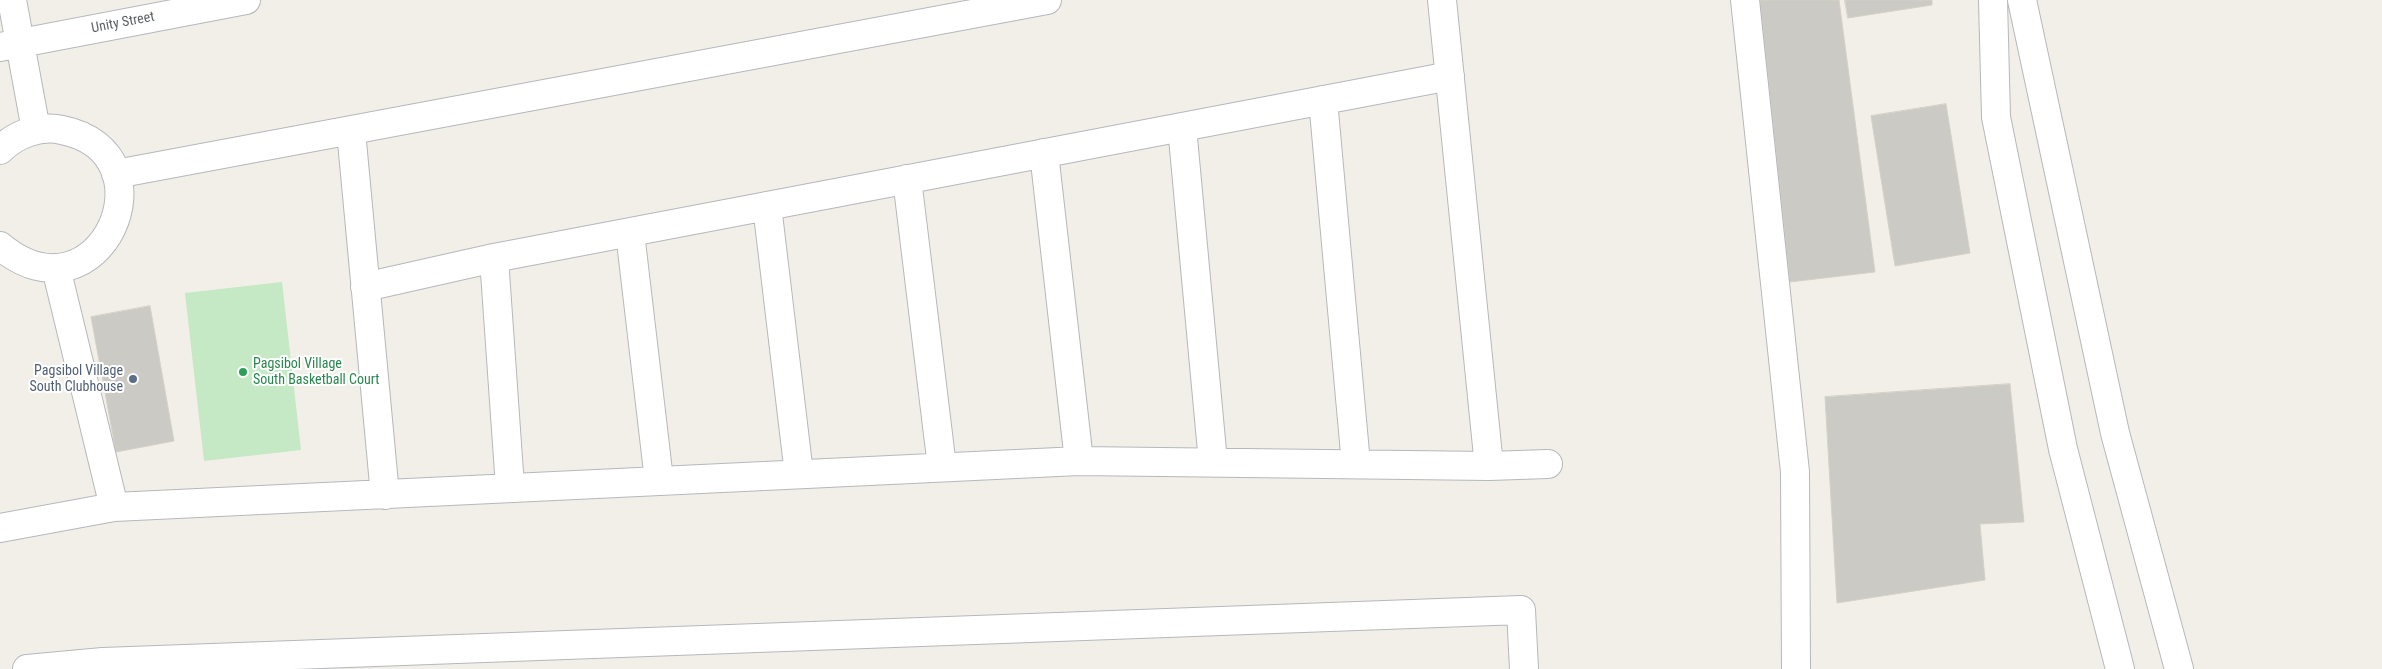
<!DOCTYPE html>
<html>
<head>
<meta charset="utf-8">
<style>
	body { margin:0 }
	canvas { display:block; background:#f1efe8 }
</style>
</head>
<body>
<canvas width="2382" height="669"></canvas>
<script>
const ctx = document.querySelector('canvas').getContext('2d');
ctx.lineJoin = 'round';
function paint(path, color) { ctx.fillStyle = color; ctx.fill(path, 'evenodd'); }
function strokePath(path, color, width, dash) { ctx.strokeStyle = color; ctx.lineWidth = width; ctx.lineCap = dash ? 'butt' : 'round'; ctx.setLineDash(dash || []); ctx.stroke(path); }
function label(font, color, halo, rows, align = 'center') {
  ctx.font = font + ' "Roboto Condensed",sans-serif'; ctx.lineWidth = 4; ctx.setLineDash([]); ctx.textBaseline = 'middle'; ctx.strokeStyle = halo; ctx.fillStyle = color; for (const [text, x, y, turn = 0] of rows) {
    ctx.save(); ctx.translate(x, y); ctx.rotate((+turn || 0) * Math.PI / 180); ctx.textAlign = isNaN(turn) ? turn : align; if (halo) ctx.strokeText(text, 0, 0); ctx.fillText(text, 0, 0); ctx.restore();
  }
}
paint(new Path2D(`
	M282 282 301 450 204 461 185 293Z`), '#c5e8c5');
const building = new Path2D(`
	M1760 0H1839L1875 272 1790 282Z
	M1845 0H1932V5L1848 18Z
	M1946 104 1970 253 1895 266 1871 116Z
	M150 306 174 441 116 452 91 317Z
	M2010 384 2024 522 1980 524 1985 580 1837 603 1825 397Z`);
paint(building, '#cccac5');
strokePath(building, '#d6d1c6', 1);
const minor = new Path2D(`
	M12 0 36 130
	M1442 0 1489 466
	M1745 0 1795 472 1796 669
	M1993 0 1996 117 2063 449 2120 669
	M2022 0 2115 433 2179 669
	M0 47 246 0
	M1323 100 1356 464
	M1182 127 1213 462
	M351 131 385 495
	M0 150C16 134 40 125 62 130 177 153 100 329 0 246
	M1044 153 1079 461
	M116 174 1047 0
	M907 179 942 467
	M767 206 799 474
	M630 233 659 480
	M494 258 510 487
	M56 268 114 507
	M365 287 494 258 1450 76
	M0 528 114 507 1079 461 1489 466 1548 464
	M103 662 1521 610 1524 669
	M27 669 103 662V669`);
strokePath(minor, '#b5b8bc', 30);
strokePath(minor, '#fff', 28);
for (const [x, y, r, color] of [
	[243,372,5,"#2e9e5b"],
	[133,379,5,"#5c6f8a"]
]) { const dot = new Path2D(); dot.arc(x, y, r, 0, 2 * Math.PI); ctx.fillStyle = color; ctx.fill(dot); strokePath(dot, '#fff', 2); }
label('14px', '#5f6368', '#fff', [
	["Unity Street",123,23,-11]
]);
label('14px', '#27864d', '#fff', [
	["Pagsibol Village",253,364],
	["South Basketball Court",253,380]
], 'left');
label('14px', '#4e5e75', '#fff', [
	["Pagsibol Village",123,371],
	["South Clubhouse",123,387]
], 'right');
</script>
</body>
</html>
